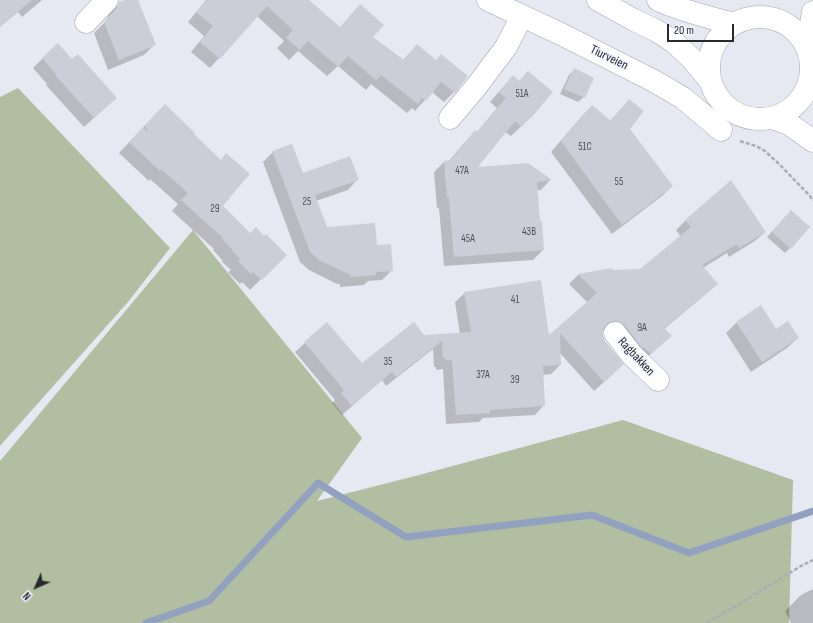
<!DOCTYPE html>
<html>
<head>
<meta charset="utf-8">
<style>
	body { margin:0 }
	#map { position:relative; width:813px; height:623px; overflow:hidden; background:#e6e9f1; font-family:"Sofia Sans Condensed",sans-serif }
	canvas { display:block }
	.north { position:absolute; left:16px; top:567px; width:40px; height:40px; -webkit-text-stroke:3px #f3f6ff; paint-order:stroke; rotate:225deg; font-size:11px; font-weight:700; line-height:16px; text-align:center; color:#292a2d }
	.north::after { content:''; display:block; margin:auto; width:14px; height:18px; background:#292a2d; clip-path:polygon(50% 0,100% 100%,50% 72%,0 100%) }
	.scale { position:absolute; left:667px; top:24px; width:67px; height:18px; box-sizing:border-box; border:2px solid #292a2d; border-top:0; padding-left:5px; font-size:12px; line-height:14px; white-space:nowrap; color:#292a2d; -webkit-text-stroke:3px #f3f6ff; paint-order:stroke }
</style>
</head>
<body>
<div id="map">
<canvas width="813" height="623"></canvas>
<div class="north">N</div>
<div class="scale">20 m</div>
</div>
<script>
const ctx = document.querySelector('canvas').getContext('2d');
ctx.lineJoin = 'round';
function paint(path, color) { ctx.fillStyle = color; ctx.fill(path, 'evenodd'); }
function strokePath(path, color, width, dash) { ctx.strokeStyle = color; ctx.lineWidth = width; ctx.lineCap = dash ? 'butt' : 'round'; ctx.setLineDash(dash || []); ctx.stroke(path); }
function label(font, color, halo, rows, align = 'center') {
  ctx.font = font + ' "Sofia Sans Condensed",sans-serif'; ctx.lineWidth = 3.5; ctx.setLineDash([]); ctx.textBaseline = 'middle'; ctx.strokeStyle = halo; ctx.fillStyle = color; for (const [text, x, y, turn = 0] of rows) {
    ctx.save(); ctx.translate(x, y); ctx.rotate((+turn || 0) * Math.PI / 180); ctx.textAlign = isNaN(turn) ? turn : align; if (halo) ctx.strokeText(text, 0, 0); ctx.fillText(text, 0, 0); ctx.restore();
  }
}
paint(new Path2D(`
	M18 88 170 248 128 302 0 446V97Z
	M193 230 362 438 317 501 423 474 623 420 793 480 789 623H0V461Z`), '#b1bea2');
paint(new Path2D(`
	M0 0H42L22 17 18 12 0 27Z
	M127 0H136L154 45 144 55 108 70 94 33 106 21 109 14 120 3Z
	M206 0H227L252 21 210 68 191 52 204 36 188 22Z
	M251 0H309L339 28 372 37 403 60 417 45 436 61 467 76 454 92 444 102 432 92 415 111 412 108 407 113 371 84 366 90 338 66 327 76 298 51 289 60 277 48 284 41 246 6Z
	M57 44 106 107 84 127 46 85 47 84 33 68Z
	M574 70 584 97 578 102 560 94 569 75Z
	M513 77 531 117 511 136 505 132 475 168 528 164 550 180 541 190H537L539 222H541L543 250 533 260 444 266 439 208H437L434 172 444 162 449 161 465 142 475 132 476 133 497 108 490 102 503 87Z
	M629 100V129L672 186 662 196 612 234 551 152 582 116 592 106 610 121Z
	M154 116 192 134 222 206 250 234 285 255 250 290 242 282 240 284 228 272 231 270 222 262 223 261 213 250 214 249 172 211 178 204 150 179 149 181 119 153Z
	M273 152 302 174 358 179 348 190 316 201 326 228 376 246 392 270 382 280 368 281 364 285 340 287V284H337L309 270 300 262 263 162Z
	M731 181 765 232 755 241 729 257 727 253 703 268 716 284 707 293 664 329 670 336 641 363 610 331 602 330V335L613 374 594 391 560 353V365L551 374 542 375 544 405 535 415 483 418 479 422 446 424 443 369 436 370V367H434L433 349 386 386 382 380 342 415 332 403 335 400 295 352 305 343 362 365 423 336 460 334 455 302 465 293 548 337 588 303 569 284 578 275 611 270 613 271 641 270 681 237 676 230 685 221Z
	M786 216 790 248 785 253 767 237Z
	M737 322 776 330 798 338 787 348 751 372 726 333Z
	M813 589V623H791L785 611 801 595Z`), '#0003');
strokePath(new Path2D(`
	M146 623 209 601 318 483 406 537 592 515 689 553 813 511`), '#92a1bf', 7);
paint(new Path2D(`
	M0 0H32L0 27Z
	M125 0H138L156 45 119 60 104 22 116 9 119 2Z
	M207 0H309L340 27 360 4 384 25 373 37 404 60 417 44 436 60 441 54 468 76 455 93 441 82 426 101 422 98 418 104 381 75 376 80 348 56 338 67 308 41 300 50 286 38 293 30 267 6 220 59 200 42 213 26 196 12Z
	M58 43 72 59 78 54 117 98 94 118 55 75 56 74 42 58Z
	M574 68 594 78 585 98 564 89Z
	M528 71 553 92 531 118 530 117 522 127 515 121 478 167 528 163 552 180 537 182 540 221H542L544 250 454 257 449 198H447L444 161 451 160 475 130 477 132 506 98 499 92 513 75 519 81Z
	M629 99 644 111 630 129 673 186 622 225 561 141 592 105 611 121Z
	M165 104 195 133 194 134 221 160 226 153 250 174 230 197V198L223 206 250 233 256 227 264 236 266 234 287 255 262 280 253 272 251 274 238 261 240 259 232 251 233 250 222 239 223 238 181 200 188 193 161 169 160 171 129 142 143 127 148 132 145 125Z
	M292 144 303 173 350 156 359 180 315 195 327 227 375 223 377 245 391 244 393 271 375 272 376 275 350 277V274H348L319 260 310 252 272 151Z
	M731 180 766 232 739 248 737 244 702 265 718 284 664 328 672 336 651 354 644 347 643 348 641 347 625 325 620 322 614 321 607 323 603 329V335L605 341 624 364 604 382 560 333 561 365 543 366 545 406 490 410V413L456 415 452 360H445V358H443L442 341 396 377 392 372 352 406 341 393 344 390 304 342 327 322 362 363 414 322 424 335 471 332 464 292 541 280 549 335 597 293 578 274 612 268 613 270 640 269 691 227 685 220Z
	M791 210 810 227 791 249 772 232Z
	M761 305 776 329 788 321 799 338 762 362 736 322Z`), '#cbced7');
const minor = new Path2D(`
	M488 0 561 34 654 81 683 98 721 130
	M86 22 107 0
	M450 118 476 87 506 47 522 16
	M615 333 632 355 658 380`);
const major = new Path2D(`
	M598 0 634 20 657 31 674 42 692 59 711 82
	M658 0C682 11 708 17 734 24
	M709 68a51 51 0 1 1 102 0a51 51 0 1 1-102 0Z
	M807 48 813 12
	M772 118 789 124 813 141`);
strokePath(minor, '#a4a7af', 23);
strokePath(major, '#a4a7af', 23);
strokePath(new Path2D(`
	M740 141 756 146 765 151 779 164 810 196 813 201
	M707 623 716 618 801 566 813 560`), '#aaadb3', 2.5, [4, 2]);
strokePath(minor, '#fff', 22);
strokePath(major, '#fff', 22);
label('11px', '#525358', null, [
	["51A",522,94],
	["51C",585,147],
	["47A",462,171],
	["55",619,182],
	["25",307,202],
	["29",215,209],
	["43B",529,232],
	["45A",468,239],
	["41",515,300],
	["9A",642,328],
	["35",388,362],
	["37A",483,375],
	["39",515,380]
]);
label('13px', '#292a2d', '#f3f6ff', [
	["Tiurveien",609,58,26],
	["Ragbakken",636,357,47]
]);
</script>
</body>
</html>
